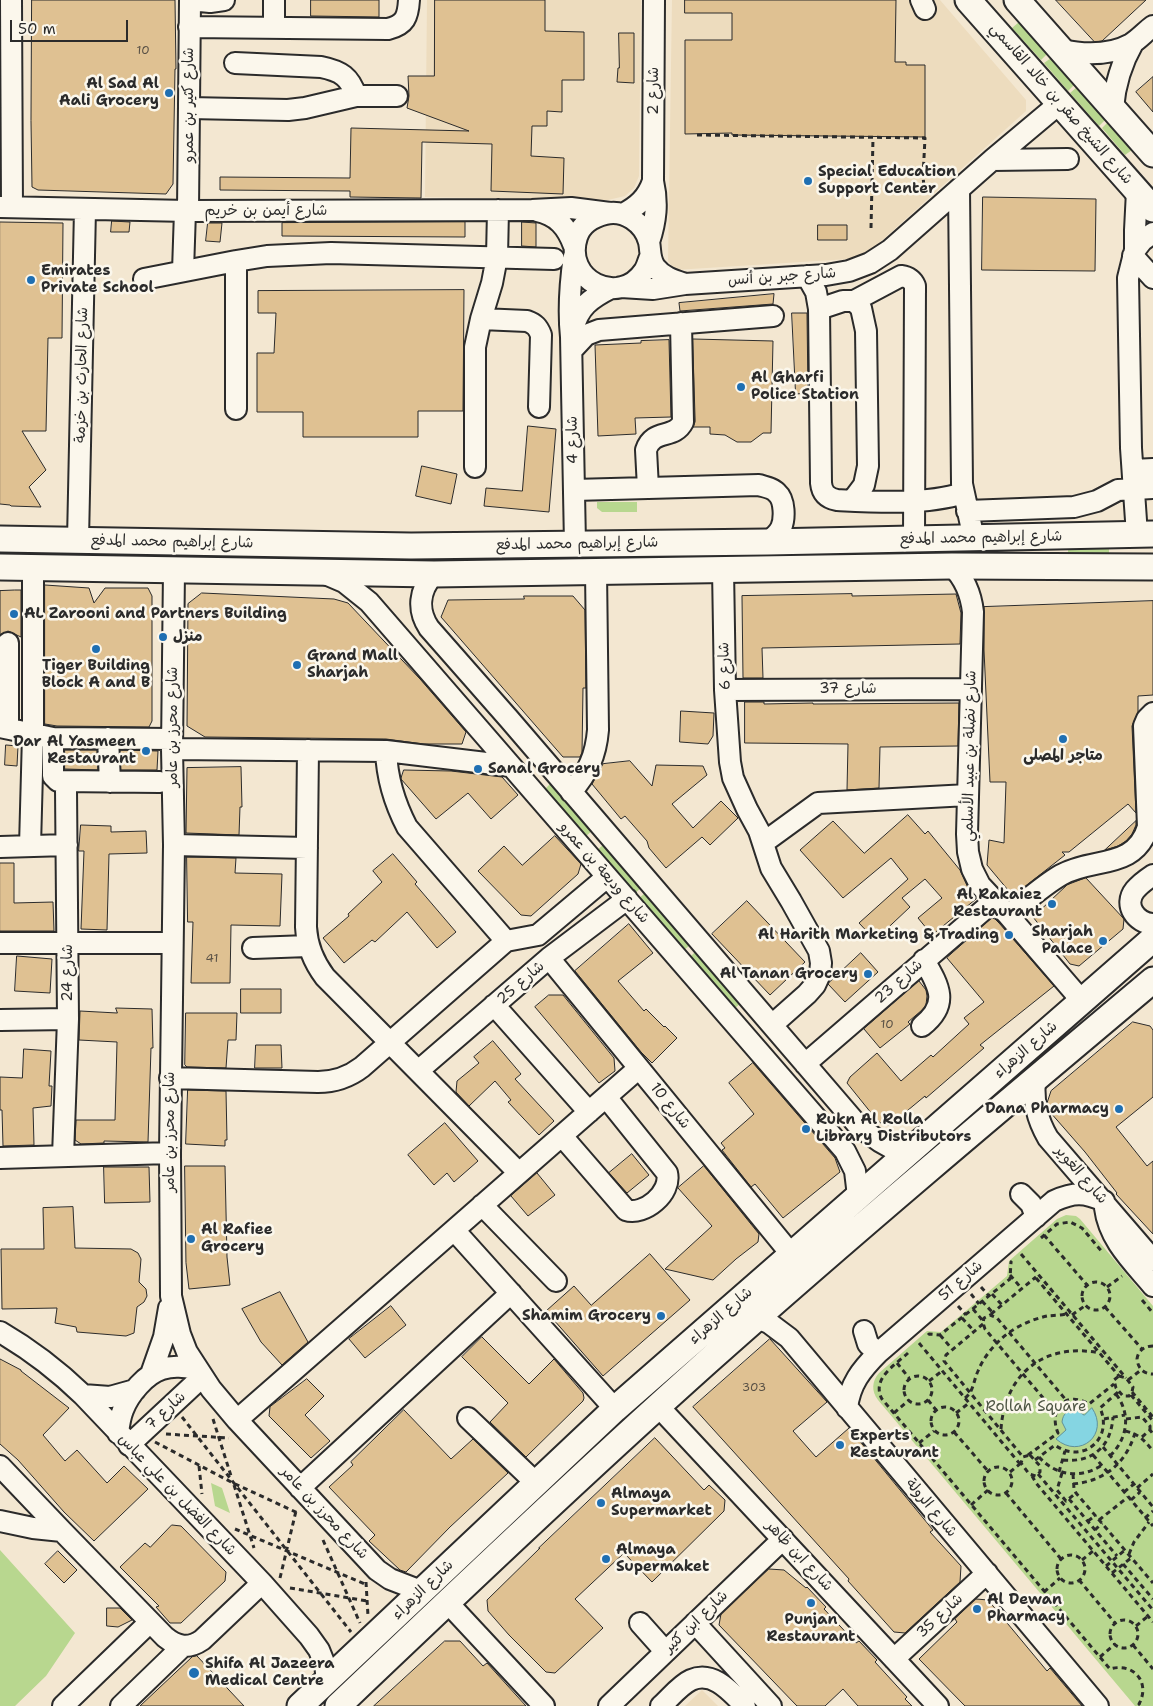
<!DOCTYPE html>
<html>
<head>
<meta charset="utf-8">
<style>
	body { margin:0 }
	#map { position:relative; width:1153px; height:1706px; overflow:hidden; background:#f3e7d1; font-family:"Shantell Sans",sans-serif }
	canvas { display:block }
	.scale { position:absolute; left:10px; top:20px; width:118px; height:22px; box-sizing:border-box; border:2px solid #2b2b2b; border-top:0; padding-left:6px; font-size:15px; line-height:18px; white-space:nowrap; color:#2b2b2b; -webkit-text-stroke:4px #fbf7ec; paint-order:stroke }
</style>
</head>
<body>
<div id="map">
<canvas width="1153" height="1706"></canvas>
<div class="scale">50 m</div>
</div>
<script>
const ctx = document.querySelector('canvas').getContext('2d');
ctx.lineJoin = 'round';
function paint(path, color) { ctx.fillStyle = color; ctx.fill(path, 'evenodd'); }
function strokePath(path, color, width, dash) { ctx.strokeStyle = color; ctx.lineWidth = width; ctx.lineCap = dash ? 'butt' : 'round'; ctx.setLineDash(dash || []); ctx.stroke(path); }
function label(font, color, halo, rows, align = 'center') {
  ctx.font = font + ' "Shantell Sans","Playpen Sans Arabic",sans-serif'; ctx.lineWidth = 5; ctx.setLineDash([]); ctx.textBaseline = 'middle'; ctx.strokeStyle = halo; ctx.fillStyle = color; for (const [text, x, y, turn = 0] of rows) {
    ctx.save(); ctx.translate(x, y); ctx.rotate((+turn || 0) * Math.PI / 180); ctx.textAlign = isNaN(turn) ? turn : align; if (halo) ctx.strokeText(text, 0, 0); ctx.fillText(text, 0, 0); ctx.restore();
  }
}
paint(new Path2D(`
	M427 0H641L639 176 634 188 625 196 608 200 425 197Z
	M672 0H940L1026 100V111L870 251 849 259 675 270 668 261Z
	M702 1690 718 1706H685Z`), '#eddcbe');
paint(new Path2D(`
	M1019 22 1047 54 1041 60 1012 28Z
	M1051 58 1074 85 1068 91 1044 63Z
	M1077 87 1105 120 1099 126 1070 93Z
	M1108 122 1132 150 1125 155 1102 128Z
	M597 502H637V512H602L597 508Z
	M1109 546V554L1068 555V547Z
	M551 783 593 830 585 837 544 790Z
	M603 845 641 888 634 894 596 851Z
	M645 893 690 945 683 951 638 899Z
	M696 951 741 1003 734 1009 689 958Z
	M1066 1215 1076 1216 1080 1219 1153 1306V1706H1135L878 1400C871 1391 872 1381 879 1373L927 1331 941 1332 1007 1276 1009 1261 1057 1219Z
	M211 1483 222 1488 230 1513 215 1506Z
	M0 1550 75 1633 46 1676 15 1706H0Z`), '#b8d78f');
const water = new Path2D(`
	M1092 1408C1110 1434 1080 1460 1056 1439L1066 1430 1062 1422C1063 1413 1068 1410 1076 1410L1084 1415Z`);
paint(water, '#85d5e2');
strokePath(water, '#619199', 1);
const building = new Path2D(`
	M32 0H175L176 69H175L173 184 166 194 38 190 32 187 31 121Z
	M311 0H379V17L311 16Z
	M435 0H545V31L584 32V80H562V112L547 111V126H532L531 156 564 158 563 194 491 191 492 144 422 142 421 198 350 197V191L220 190V177L350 178 351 128 469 131 407 108 409 96 408 76H434Z
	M685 0H896L895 62H906V65H925V137L732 135V133L685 134V40H732V13H685Z
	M1056 0H1146L1102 41 1095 42Z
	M619 33H634V83L617 82 618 68H619Z
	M1153 77V112L1136 92Z
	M983 197 1096 199 1095 271 982 270Z
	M112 221 130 222 129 232H111Z
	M0 222 63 223 62 338H48L46 431H22L46 470 29 487 41 507 11 506 10 505 0 504Z
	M465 222V237L282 236V223Z
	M522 222 536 223V247L522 246Z
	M208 223H222L220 242 206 241Z
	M818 225H847V240H818Z
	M464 290 463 411H418V437H303V412H257V353H274L276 313H258V291Z
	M774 294 773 304 680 311 679 303Z
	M792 313H807L808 393 796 394Z
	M693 339 773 341 771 433H763L751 442H737L725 435 710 434V427H693L695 422Z
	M669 340 671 417 635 418 636 434 598 436 595 345 641 343V341Z
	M528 426 556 429 549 512 484 506 486 488 522 491Z
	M422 466 457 474 451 504 416 496Z
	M45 585 89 588 94 603 105 588H148L152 596V721L149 727 57 726 45 724Z
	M15 590H21V637L8 631 0 635V591Z
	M202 593 334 599 348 603 420 679 466 732 462 744H423L386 739 205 737 187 726 188 604Z
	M852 594V596L956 594 961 613 960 644 762 648 763 678H743L742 596Z
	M524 596H573L585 610 586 688H583L582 753 580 757H563L441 617 448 600 524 599Z
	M1153 601V695L1138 696V712L1132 726 1136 813 1128 804 1069 852H1062L1065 855 1013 896 987 865 989 840 1004 843 1006 782H990L984 650V607Z
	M745 702H764V704L813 703V704L959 703 958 746 880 747 879 788 847 790 848 744 745 743Z
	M681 711 714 713 713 736 708 744 680 742Z
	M6 745 18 746 17 766 5 765Z
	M65 750H97L98 770 65 769Z
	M120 750 158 751 157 770H121Z
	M630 761 652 786 656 765 703 766 707 775 672 804 693 828 721 801 738 818 710 845 702 837 666 868 649 848 647 841 625 816 621 819 592 784 603 764Z
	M241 767 242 807H240L239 835 186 833 187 768Z
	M404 770 451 771 502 777 518 795 491 819 468 793 436 819 401 779Z
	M908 815 925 834 928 831 960 870 969 890 976 899 932 935 918 918 942 898 925 879 902 898 910 907 875 940 859 923 908 879 891 858 843 898 800 850 833 821 864 853Z
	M1136 821V825L1132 834 1126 841 1118 846 1105 850Z
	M81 825 111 826V832L146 831 147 853 109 854 107 930 81 929 84 851H79Z
	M555 836 581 864 578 874 531 916 521 915 478 871 504 846 522 865Z
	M393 854 417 882 415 884 456 932 437 948 407 912 375 942 372 940 344 963 323 938 349 916 348 914 382 882 373 871Z
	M187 857 236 858 235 873 282 874 280 926 231 925 230 983H191L193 922H188Z
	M0 863H14V903L53 902 54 931H0Z
	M1086 878 1124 919 1123 929 1079 966 1070 964 1033 917 1067 885Z
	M747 901 805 962 770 995 712 934Z
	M992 918 995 919 999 923 1054 986 980 1045 984 1048 926 1098 925 1096 890 1125 882 1124 876 1119 847 1083 850 1077 877 1053 901 1081 931 1055 933 1057 969 1024 964 1018 984 1002 947 958Z
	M629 924 653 953 618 981 644 1011 646 1009 664 1027 665 1026 677 1038 652 1063 641 1052 575 971Z
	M861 953 878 972 845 1002 828 984Z
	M17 956 52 959 50 993 15 991Z
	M919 981 926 990 927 996 926 1005 922 1010 908 1022 910 1024 880 1048 864 1029Z
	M241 989H281V1013H241Z
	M549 995H563L614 1058 615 1071 599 1083 535 1007Z
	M116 1008 152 1009 153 1048H151L148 1142 104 1141V1143L81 1144 75 1140 76 1120H115L117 1042 79 1040 80 1011 117 1013Z
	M186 1013H237L236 1040H228L226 1068 187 1067 185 1065Z
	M1133 1022 1150 1026 1153 1030V1097L1116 1127 1147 1166 1153 1161V1234L1116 1194 1117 1193 1085 1152 1050 1112 1047 1103 1051 1091Z
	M493 1041 521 1074 515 1079 554 1121 539 1135 508 1102 511 1100 495 1081 469 1106 456 1092 457 1081 479 1063 474 1057Z
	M256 1045H281L282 1068H255Z
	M24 1049 51 1051 49 1086H52L51 1106 33 1108 34 1145 3 1146 2 1110H0V1077L22 1078Z
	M753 1063 835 1158 840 1172 783 1218 755 1184 751 1187 722 1150 725 1148 721 1143 754 1114 729 1083Z
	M188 1090 226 1091 227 1140H225V1146L186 1144Z
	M445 1123 478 1161 454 1182 447 1173 434 1185 408 1155Z
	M632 1154 649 1175 627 1193 609 1173Z
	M185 1166H225L227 1257 230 1285 189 1289 186 1263Z
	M704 1166 759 1234 758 1242 736 1259 713 1280 665 1269 712 1226 678 1188Z
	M104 1167H149L150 1202 105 1203Z
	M537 1173 555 1195 528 1216 511 1196Z
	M73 1207 75 1248 131 1249 138 1253 141 1259 139 1282 146 1289 147 1296 144 1302 137 1307 134 1333 126 1336 77 1332 76 1327 55 1323 57 1308 2 1309 1 1249H44L43 1208Z
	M650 1254 690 1300 603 1376 546 1311 574 1286 591 1305Z
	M280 1292 308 1342 282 1365 261 1342 242 1309Z
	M391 1306 406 1325 365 1358 349 1339Z
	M482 1337 529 1384 554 1359 583 1393 584 1398 583 1401 526 1457 490 1422 508 1403 462 1357Z
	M770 1339 827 1402 793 1431 816 1457 849 1428 933 1530 930 1532 961 1566 960 1582 905 1633 894 1632 848 1581 849 1579 693 1407Z
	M0 1359 21 1370V1371L69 1408 43 1435 65 1461 77 1450 107 1483 124 1466 148 1489 94 1541 64 1512 18 1460 0 1444Z
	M307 1379 324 1396 305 1415 330 1441 311 1458 269 1416 270 1407Z
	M404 1410 451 1459 473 1439 508 1473 450 1527 406 1572 400 1570 369 1541 375 1535 329 1487 353 1465 351 1462Z
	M655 1438 704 1490 709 1485 725 1500 724 1511 652 1582 624 1553 575 1599 603 1628 555 1673 546 1672 509 1635 488 1611 487 1600 540 1548H539Z
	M172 1525 181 1526 226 1572 225 1581 181 1623H170L156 1607 159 1606 120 1567 145 1543 150 1547Z
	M58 1551 77 1570 64 1583 45 1564Z
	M769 1569 784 1570 806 1588 807 1587 826 1607 824 1609 856 1643 859 1641 877 1660 875 1662 907 1697 905 1699 912 1706H858L843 1689 825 1706H797L719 1625 721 1614Z
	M976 1599 988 1600 1047 1671 1050 1668 1082 1706H965L919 1659 957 1622 955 1619Z
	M107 1608H120L132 1620 118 1627 107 1626Z
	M445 1641H460L483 1666 487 1663 526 1706H374Z
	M197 1656 244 1706H140L192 1657Z`);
paint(building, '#dfc192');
strokePath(building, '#2b2b2b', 1);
const minor = new Path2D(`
	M11 0 12 207
	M190 0 210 2 224 0
	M921 0 925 9
	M189 27 388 29C405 25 408 17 409 0
	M274 28V0
	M1061 50C1085 55 1109 56 1131 44 1139 39 1146 31 1153 26
	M235 63 321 67C341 71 350 77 356 96
	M189 108 288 110 305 108 356 96H397
	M1113 108C1115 84 1121 64 1133 43
	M992 160 1068 159
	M959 189 962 484 974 539
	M0 207 188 211 532 210 571 208 610 213
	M188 211 190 0
	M537 211C557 215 567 227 574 246
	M623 214C638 206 647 198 653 181
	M649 242C656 221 658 203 653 181L654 0
	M1135 250V230L1137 191
	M574 256C570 284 568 309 571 337L575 544
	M1133 256 1153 278
	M650 257C648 261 647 267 644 271 619 308 563 280 577 237 581 224 593 217 605 214 624 209 644 223 649 242 651 251 649 258 655 267 663 277 673 280 685 284
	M183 271 185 211
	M807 276 816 292 819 309 821 483C822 493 827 498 837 500 876 502 926 505 963 493
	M144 279 236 261 267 256 331 253 554 259
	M621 287 653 289 685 284 826 275 849 271 870 263 890 250 992 160 1060 103
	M854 301 901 276C908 277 912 279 915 286L914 540
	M819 309 843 301H854L861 308 866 331 868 466 864 485 852 501
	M481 319 527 321C535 324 538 327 541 335L539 407
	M573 330C578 307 591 298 611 288
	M572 350 586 335 599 330 773 316
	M236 409V261
	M475 467V347L481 319 492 283 497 257 498 210
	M1133 470 1153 469
	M648 488 646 450C653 428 674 440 683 422L681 323
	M574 490 759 485C765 487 773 488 777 493 785 500 785 519 781 528 778 534 773 538 768 542
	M967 511 1074 507 1097 501 1118 490 1153 488
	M1137 535 1131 448 1128 278 1135 250 1142 241 1153 233
	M78 540 85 209
	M952 566C965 579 971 594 973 612L967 834 968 852 972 869 980 885 1008 915 1082 1001
	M723 569 725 690 730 762 733 778 747 809 759 831 771 868 791 901 819 951 821 963 820 974 815 985 807 994 772 1025
	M174 570 172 749 174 845 170 1153 171 1296 180 1334 187 1352 211 1389 237 1420 377 1570 390 1579 421 1591
	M323 573 344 582 369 602 845 1151 855 1171 858 1196
	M434 574C419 590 417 610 429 628L509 719 856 1123C871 1137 886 1147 905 1154
	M725 690 971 689
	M0 727 53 738 172 739
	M8 728V643
	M53 738V776L58 781 160 782
	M108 738 110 782
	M172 749 386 751 511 766
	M308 750 306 927C307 946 313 961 325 977L519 1173
	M386 751C387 779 394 802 407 827L506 941
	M571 792C588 773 596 755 598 730L596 571
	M763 843 818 803 968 795
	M174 845 307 848
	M30 846 33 735V568
	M0 847 67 845
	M1153 875C1147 879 1140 884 1135 890 1123 905 1136 923 1153 924
	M1008 915C1025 902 1042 886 1061 875 1093 857 1135 870 1148 827L1144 726 1147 719 1153 713
	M0 943H172
	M253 948 308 946
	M549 958 791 1254
	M494 1005 589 1112
	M0 1020 68 1019
	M922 1026C950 1004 939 986 924 960
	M805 1064 994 901
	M418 1071 549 958 627 899
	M170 1078 318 1082C335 1082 349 1077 362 1067L506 941 538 935 607 877
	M1035 1080C1033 1102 1037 1119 1048 1138L1153 1260
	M562 1136 626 1210C644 1216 672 1193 667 1173L606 1097
	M63 1156 68 1019 66 789
	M0 1158 170 1153
	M1021 1194 1031 1204 1036 1217
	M482 1205 556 1281
	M1105 1208C1109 1240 1133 1262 1153 1286
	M454 1230 615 1409
	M757 1318 769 1323 789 1338 1098 1706
	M864 1331 868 1344 878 1353
	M0 1332C31 1350 58 1371 83 1395L262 1583 309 1636 319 1650 325 1665 327 1680
	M151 1374 164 1337 169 1308
	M83 1395 110 1397 135 1390
	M658 1406 938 1706
	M847 1408C850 1384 861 1370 878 1353L1054 1201C1074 1192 1084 1192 1104 1201
	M468 1418 536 1483
	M237 1420 639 1068
	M118 1433C119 1425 120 1417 123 1410 129 1394 146 1374 162 1369 174 1365 185 1367 197 1369
	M129 1445 202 1377
	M0 1466 62 1531 165 1637C177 1647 189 1649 202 1640L262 1583
	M300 1488 511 1293
	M0 1521 33 1528 62 1531
	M448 1603 544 1706
	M640 1623 665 1651
	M695 1623 771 1706
	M894 1659 987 1573
	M63 1706 150 1622
	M121 1706 183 1646
	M609 1706 783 1539
	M661 1706C670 1698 680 1685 691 1680 713 1670 731 1692 745 1706`);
const major = new Path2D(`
	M968 0 1153 209
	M1017 0 1153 154
	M0 539 411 546 768 542 1153 534
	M0 567 434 574 952 566 1153 567
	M300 1706 615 1409 1153 939
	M338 1706C460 1590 582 1474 707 1362 853 1232 1003 1106 1153 980`);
strokePath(minor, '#2b2b2b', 24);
strokePath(major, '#2b2b2b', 29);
strokePath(new Path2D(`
	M697 135 925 138 923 177 925 195
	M871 228 873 138
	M1044 1235 1087 1285
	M1041 1238 1057 1224 1070 1222 1082 1228 1103 1253
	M1021 1254 1126 1378
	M1010 1275 1022 1289
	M1036 1278 1119 1376
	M1082 1296a14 14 0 1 1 28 0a14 14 0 1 1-28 0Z
	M981 1287 989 1296
	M1107 1287 1122 1276
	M971 1294 979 1304
	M992 1294 1002 1305
	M1142 1300 1153 1313
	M982 1301 993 1313
	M958 1306 966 1315
	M1105 1307 1142 1349
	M973 1309 983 1321
	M991 1314 1036 1277
	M1072 1315 1086 1305
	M962 1318 974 1331
	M983 1324 946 1355 944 1361 1023 1457
	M928 1335 929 1334 940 1335 1010 1279 1011 1262 1012 1261
	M940 1335 952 1349
	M919 1343 1020 1464
	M1153 1346C1144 1346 1138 1351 1137 1359 1138 1369 1144 1374 1153 1374
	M908 1353C895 1365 871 1379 882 1399L1110 1669C1133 1662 1151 1682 1139 1704L1141 1706
	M897 1363 909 1378
	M904 1390a14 14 0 1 1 28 0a14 14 0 1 1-28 0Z
	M1119 1376 1126 1378 1133 1387 1132 1392 1129 1396H1123L1116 1388 1114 1380Z
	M1128 1380 1141 1370
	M929 1381 942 1371
	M1132 1392 1153 1417
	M1131 1395 1153 1421
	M965 1398C974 1391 973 1382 978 1371 982 1361 989 1351 997 1343 1010 1329 1029 1320 1047 1316 1054 1315 1064 1316 1070 1312
	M928 1400 936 1410
	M931 1421a14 14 0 1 1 28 0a14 14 0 1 1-28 0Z
	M1055 1412 985 1329 983 1323 984 1318 990 1315 997 1318 1066 1400
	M894 1413 909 1400
	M956 1413 969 1403
	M182 1417 351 1632
	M213 1419 232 1479
	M1104 1419 1125 1415
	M1126 1419 1142 1417 1150 1426V1430
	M1001 1429C1005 1373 1045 1342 1100 1353
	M1125 1431C1139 1434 1144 1440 1153 1451
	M954 1432 988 1471
	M166 1434 229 1438
	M1142 1437 1150 1430 1153 1434
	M155 1442 233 1483 300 1514
	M919 1443 934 1431
	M1103 1447 1153 1507
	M1028 1455 1058 1433C1048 1409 1066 1390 1089 1404L1114 1384
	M1030 1455 1040 1466V1472L1036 1476 1029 1474 1021 1463 1023 1457Z
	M1093 1455 1153 1526
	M1110 1456C1128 1438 1131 1414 1116 1394
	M1039 1457C1056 1476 1081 1479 1102 1465
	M1035 1460 1055 1445C1082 1465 1114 1439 1100 1408L1118 1392
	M1063 1460C1092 1463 1111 1447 1113 1417
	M199 1466 202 1494
	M984 1481a14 14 0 1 1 28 0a14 14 0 1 1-28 0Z
	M1010 1472 1021 1463
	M1059 1472 1065 1451
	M1062 1473 1057 1490 1066 1501 1076 1493
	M1038 1474 1153 1610
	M1073 1474 1074 1489 1076 1493 1153 1583
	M1032 1476 1036 1483 1153 1622
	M1073 1484C1105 1481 1126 1463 1135 1433
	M234 1485 254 1548
	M1137 1488 1153 1474
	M1124 1492 1134 1484
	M1006 1493 1061 1559
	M1069 1499 1117 1556
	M1131 1500 1140 1492
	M971 1505 988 1490
	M1145 1518 1153 1511
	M1099 1520 1128 1497
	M1088 1521 1096 1515
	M235 1529 365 1584
	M1095 1530 1102 1523
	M323 1540 360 1623
	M1129 1554 1134 1542 1149 1522
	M1057 1569a14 14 0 1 1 28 0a14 14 0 1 1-28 0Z
	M1082 1560 1093 1551
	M1123 1564 1153 1599
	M1106 1566 1125 1550
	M1112 1573 1131 1558
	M280 1578 296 1511
	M1079 1580 1115 1623
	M366 1582 368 1616
	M290 1588 367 1601
	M1044 1592 1060 1578
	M1110 1634a14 14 0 1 1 28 0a14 14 0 1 1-28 0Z
	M1136 1626 1148 1616
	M1133 1645 1153 1669
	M1100 1657 1115 1644`), '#2b2b2b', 3, [5, 4]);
strokePath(minor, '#fbf7ec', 20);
strokePath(major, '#fbf7ec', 25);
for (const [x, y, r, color] of [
	[169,93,5,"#1f6fb2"],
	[808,181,5,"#1f6fb2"],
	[31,280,5,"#1f6fb2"],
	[741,387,5,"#1f6fb2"],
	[14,614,5,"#1f6fb2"],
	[163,637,5,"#1f6fb2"],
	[96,649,5,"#1f6fb2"],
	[297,665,5,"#1f6fb2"],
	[1063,739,5,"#1f6fb2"],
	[146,751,5,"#1f6fb2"],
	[478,769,5,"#1f6fb2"],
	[1052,904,5,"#1f6fb2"],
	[1009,935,5,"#1f6fb2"],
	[1103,941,5,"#1f6fb2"],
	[868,974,5,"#1f6fb2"],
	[1119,1109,5,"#1f6fb2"],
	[806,1129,5,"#1f6fb2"],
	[191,1239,5,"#1f6fb2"],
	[661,1316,5,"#1f6fb2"],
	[840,1445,5,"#1f6fb2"],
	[601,1503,5,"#1f6fb2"],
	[606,1559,5,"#1f6fb2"],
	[811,1603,5,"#1f6fb2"],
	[977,1609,5,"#1f6fb2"],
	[194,1673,6,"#1f6fb2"]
]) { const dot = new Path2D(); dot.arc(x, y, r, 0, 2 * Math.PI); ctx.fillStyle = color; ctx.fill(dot); strokePath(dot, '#fbf7ec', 2); }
label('12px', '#585045', null, [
	["10",143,51],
	["41",212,959],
	["10",887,1025],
	["303",754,1388]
]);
label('bold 15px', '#2b2b2b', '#fbf7ec', [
	["Al Sad Al",159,84,"right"],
	["Aali Grocery",159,101,"right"],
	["Special Education",818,172],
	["Support Center",818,189],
	["Emirates",41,271],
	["Private School",41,288],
	["Al Gharfi",751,378],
	["Police Station",751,395],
	["AL Zarooni and Partners Building",24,614],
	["منزل",173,637],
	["Grand Mall",307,656],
	["Sharjah",307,673],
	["Tiger Building",96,666,"center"],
	["Block A and B",96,683,"center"],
	["Dar Al Yasmeen",136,742,"right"],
	["Restaurant",136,759,"right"],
	["متاجر المصلى",1063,756,"center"],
	["Sanal Grocery",488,769],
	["Al Rakaiez",1042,895,"right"],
	["Restaurant",1042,912,"right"],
	["Sharjah",1093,932,"right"],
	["Palace",1093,949,"right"],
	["Al Harith Marketing & Trading",999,935,"right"],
	["Al Tanan Grocery",858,974,"right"],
	["Dana Pharmacy",1109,1109,"right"],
	["Rukn Al Rolla",816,1120],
	["Library Distributors",816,1137],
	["Al Rafiee",201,1230],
	["Grocery",201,1247],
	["Shamim Grocery",651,1316,"right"],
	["Experts",850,1436],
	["Restaurant",850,1453],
	["Almaya",611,1494],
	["Supermarket",611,1511],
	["Almaya",616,1550],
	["Supermaket",616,1567],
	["Al Dewan",987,1600],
	["Pharmacy",987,1617],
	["Punjan",811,1620,"center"],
	["Restaurant",811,1637,"center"],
	["Shifa Al Jazeera",205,1664],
	["Medical Centre",205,1681]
], 'left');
label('15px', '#2b2b2b', '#fbf7ec', [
	["شارع 2",654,91,-90],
	["شارع الشيخ صقر بن خالد القاسمي",1061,104,49],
	["شارع كثير بن عمرو",189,105,-90],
	["شارع أيمن بن خريم",266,211],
	["شارع جبر بن أنس",782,277,-4],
	["شارع الحارث بن خزمة",82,375,-89],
	["شارع 4",573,440,-91],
	["شارع إبراهيم محمد المدفع",981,538,-1],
	["شارع إبراهيم محمد المدفع",172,542,1],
	["شارع إبراهيم محمد المدفع",577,544,-1],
	["شارع 6",725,666,-92],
	["شارع 37",848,689],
	["شارع محرز بن عامر",173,727,-90],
	["شارع نضلة بن عبيد الأسلمي",970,756,-89],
	["شارع وديعة بن عمرو",604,873,49],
	["شارع 24",68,973,-90],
	["شارع 23",899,982,-41],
	["شارع 25",521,983,-41],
	["شارع الزهراء",1026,1050,-41],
	["شارع 10",670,1106,51],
	["شارع محرز بن عامر",170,1132,-90],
	["شارع الغوير",1081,1175,49],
	["شارع 51",961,1281,-41],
	["شارع الزهراء",721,1316,-41],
	["شارع 7",166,1411,-43],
	["شارع الفضل بن علي عباس",177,1495,46],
	["شارع الرولة",931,1508,50],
	["شارع محرز بن عامر",324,1513,47],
	["شارع ابن ظاهر",799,1556,47],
	["شارع الزهراء",423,1590,-44],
	["شارع 35",940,1616,-43],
	["شارع ابن كثير",696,1622,-44]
]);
label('15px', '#4e5644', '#fbf7ec', [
	["Rollah Square",1036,1407]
]);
</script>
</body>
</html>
